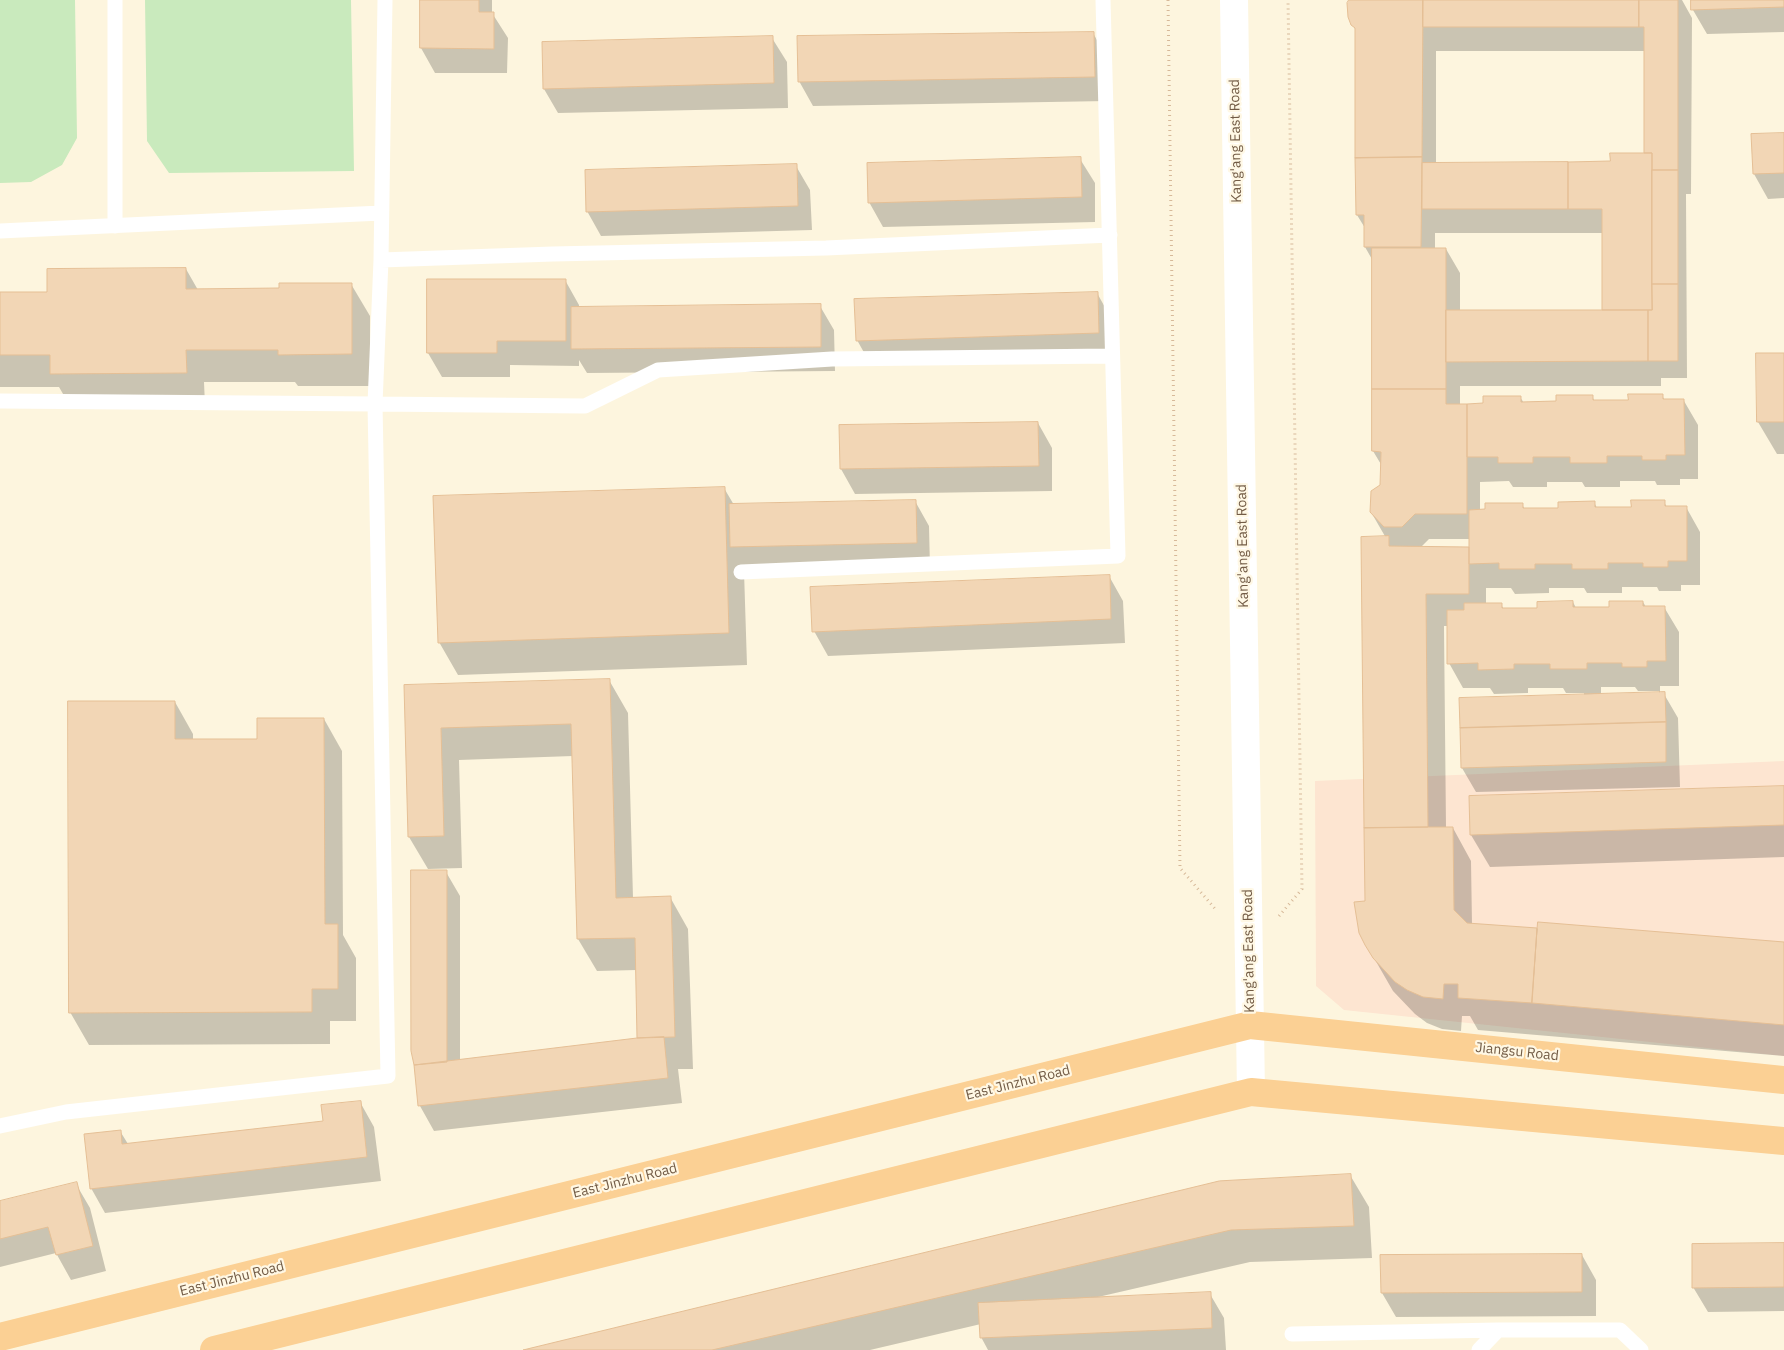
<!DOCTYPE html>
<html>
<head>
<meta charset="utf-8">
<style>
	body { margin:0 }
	canvas { display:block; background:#fdf5de }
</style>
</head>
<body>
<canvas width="1784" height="1350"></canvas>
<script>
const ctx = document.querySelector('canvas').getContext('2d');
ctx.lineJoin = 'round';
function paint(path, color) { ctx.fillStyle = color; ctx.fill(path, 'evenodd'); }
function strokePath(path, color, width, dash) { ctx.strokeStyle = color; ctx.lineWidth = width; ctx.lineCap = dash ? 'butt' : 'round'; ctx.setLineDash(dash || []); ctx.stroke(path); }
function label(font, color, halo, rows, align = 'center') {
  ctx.font = font + ' "IBM Plex Sans",sans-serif'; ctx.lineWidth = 4.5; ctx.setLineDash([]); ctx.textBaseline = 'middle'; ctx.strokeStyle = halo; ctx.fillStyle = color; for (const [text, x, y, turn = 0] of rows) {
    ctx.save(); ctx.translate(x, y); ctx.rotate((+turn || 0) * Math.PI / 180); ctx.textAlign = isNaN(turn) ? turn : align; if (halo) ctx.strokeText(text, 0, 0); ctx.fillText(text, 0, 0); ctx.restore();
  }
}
paint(new Path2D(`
	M1784 761V1056L1344 1010 1316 986 1315 781Z`), '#fde5d1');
paint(new Path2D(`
	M0 0H75L77 138 62 165 31 182 0 183Z
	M145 0H351L354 171 169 173 147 141Z`), '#c9eabd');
paint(new Path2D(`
	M421 0H492V13L508 38 507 73H435L421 48Z
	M1351 0H1682L1692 18 1691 194H1686L1687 378H1661V386H1460V405L1485 404 1520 397 1524 403H1558L1592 396 1595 402H1630L1662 395 1665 401H1684L1698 425V479H1680V485H1657L1655 481H1620V487H1585L1582 482H1547V487H1513L1509 481 1480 482V511L1522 504 1525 510 1560 509 1594 502 1597 508H1632L1664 502 1667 507H1686L1700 532V585H1681V591H1659L1657 587H1622V593H1587L1584 588H1549V593L1515 594 1511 588H1486V604H1501L1504 610 1538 609 1573 602 1576 608H1610L1643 602 1646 607H1664L1679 632V686H1660V694H1664L1678 718 1680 787 1476 792 1462 768 1584 696V693H1566L1563 688H1528V693L1494 694 1490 688H1463L1449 663V626H1444L1446 828H1453L1471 861 1472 925 1784 943V1056L1478 1030 1470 1016H1462L1461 1031 1442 1029 1427 1023 1415 1014 1393 991 1374 958 1367 903 1386 538 1371 512 1381 486 1382 466 1373 451V261L1365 247V228L1357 215V32L1352 24ZM1436 51H1645V154L1612 162 1436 164ZM1435 233H1603V311H1460V273L1446 249H1435ZM1429 539H1470V548H1420ZM1601 687H1635L1638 691H1659V694L1601 695Z
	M1692 0H1784V32L1707 34 1693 10Z
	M1093 33 1107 58 1108 101 813 106 799 81Z
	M772 38 787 62 788 108 558 113 544 89Z
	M1784 134V198L1768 199 1754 174Z
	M1080 159 1095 183V222L883 227 869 202Z
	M796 166 810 190 812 230 601 236 587 211Z
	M186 269 198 290 281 289 351 284 370 316V386H298L295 382H204L205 405 70 406 59 387H0V293H49Z
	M565 280 579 305V308L820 306 834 330 835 371 587 373 579 360V366L510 365V377H442L428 353Z
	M1097 293 1111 318 1112 358 871 365 857 340Z
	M1784 354V454H1777L1758 422 1757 355Z
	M1038 423 1052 448V491L855 494 841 469 840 426Z
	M724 488 734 505 915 501 929 526 930 568 744 571 747 665 458 675 439 642Z
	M1109 576 1123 601 1125 643 828 656 814 631Z
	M609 680 628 713 633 898 670 897 688 929 693 1069H678L682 1103 434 1131 420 1106 412 1051 446 872 460 896V1061L639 1039 637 970 597 971 578 939 573 756 459 760 462 868 428 869 409 837 405 686Z
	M175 702 193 734V740H258L324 719 342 751 343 935 356 958V1021H330V1044L89 1045 70 1012Z
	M1784 787V857L1490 867 1471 835Z
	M360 1102 374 1127 381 1181 105 1213 91 1188 120 1131 128 1144 324 1122Z
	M1350 1175 1369 1207 1372 1258 1250 1262 1098 1297 1210 1294 1224 1318 1226 1350H988L981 1337V1324L870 1350H528Z
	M76 1184 90 1208 106 1271 71 1280 56 1253 0 1267V1203Z
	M1784 1245V1311L1708 1312 1693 1287Z
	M1582 1255 1596 1280V1316L1396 1317 1382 1293Z`), '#0003');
const building = new Path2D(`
	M420 0H479V12H494V49L420 48Z
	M1349 0H1423L1422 157 1355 158V28L1351 25 1348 17 1347 3Z
	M1423 0H1639V27H1423Z
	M1639 0H1678V170H1652V153H1644V27H1639Z
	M1691 0H1784V7L1691 10Z
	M1094 32 1095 77 798 82 797 36Z
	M773 36 774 83 543 89 542 42Z
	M1784 133V173L1753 174 1751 134Z
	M1610 153H1652V310H1602V209H1568V162L1610 161Z
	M1081 157 1082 197 868 203 867 163Z
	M1422 157 1421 247H1364V215H1356L1355 158Z
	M1568 162V209H1422V163Z
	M797 164 798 206 586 212 585 170Z
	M1652 170H1678V284H1652Z
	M1372 248H1446V389H1372Z
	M186 268V289L279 288V283H352V354L278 355V350H186L187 373 50 374V355H0V292H47V269Z
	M427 279H566V341H497V353H427Z
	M1652 284H1678V361H1648V310H1652Z
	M1098 292 1099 333 856 341 854 299Z
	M821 304V347L571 349V307Z
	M1446 310H1648V361L1446 362Z
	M1756 353H1784V422H1757Z
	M1372 389H1446V404H1467V514H1415L1402 527H1384L1370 512 1371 491 1380 485 1381 452 1372 451Z
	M1628 394H1663V399H1684L1685 455H1666V460H1642V456H1607V463H1570V457H1533V463H1498V457H1467V404L1483 403V396H1521V402L1556 401V395H1593V400H1628Z
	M1038 422 1039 466 840 469 839 425Z
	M725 487 729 633 438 643 433 496Z
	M916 500 917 543 730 547 729 504Z
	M1631 500H1665V506H1687V561H1668V567H1643V563H1608V569H1572V564H1535V569H1499V563L1469 564V510L1485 509V503H1523V508H1558V502L1595 501V507H1631Z
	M1389 536V546L1469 547V594H1426L1428 827 1364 828 1361 537Z
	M1110 575 1111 619 812 632 810 587Z
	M1573 601V607H1609V601H1643V606H1665L1666 661H1647V667H1622V663H1587V669H1550V664H1514V669L1478 670V663L1447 664V610H1464V603H1502V608H1537V602Z
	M610 679 616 898 671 896 675 1037 637 1038 635 938 577 939 571 724 441 728 444 836 408 837 404 685Z
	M1665 692 1666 722 1460 728 1459 698Z
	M68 701H175V739H257V718H324L325 924H338V989H312V1012L69 1013Z
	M1666 722V762L1461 768 1460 728Z
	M1784 786V825L1470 835 1469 796Z
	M1428 827H1453L1454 910 1467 923 1537 928 1532 1003 1458 998V984H1444L1443 999 1423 997 1407 990 1395 982 1373 958 1365 945 1359 933 1354 902 1365 901 1364 828Z
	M411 870H447V1062L414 1065 411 1051Z
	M1538 922 1784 942V1025L1532 1003Z
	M664 1037 668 1078 418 1106 414 1065 637 1038Z
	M361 1101 367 1157 90 1189 84 1134 121 1130 122 1144 323 1121 321 1105Z
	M1351 1174 1354 1226 1231 1230 712 1350H523L1219 1181Z
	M77 1182 93 1246 56 1255 48 1227 0 1239V1201Z
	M1784 1243V1287L1692 1288V1244Z
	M1582 1254V1292L1381 1293 1380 1255Z
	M1211 1292 1212 1328 980 1338 978 1303Z`);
paint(building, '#f2d6b5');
strokePath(building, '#e5bf95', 1);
strokePath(new Path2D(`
	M1168 0 1180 868 1217 911
	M1279 916 1302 889 1288 0`), '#d7b999', 3, [1, 4]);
strokePath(new Path2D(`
	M115 0V226
	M385 0 381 260 375 404 585 406 658 370 832 359 1112 356
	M0 231 381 213
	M381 260 553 254 826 248 1110 235
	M0 401 375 404 388 1076 66 1112 0 1126
	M741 572 1118 556 1103 0
	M1292 1334 1498 1330
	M1479 1350 1498 1330H1620L1641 1350`), '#fff', 15);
strokePath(new Path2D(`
	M1234 0 1251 1092`), '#fff', 28);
strokePath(new Path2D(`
	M0 1337 1250 1025 1784 1080
	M214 1350 1251 1092 1784 1141`), '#fbd094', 28);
label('14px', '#735c46', '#fff8e5', [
	["Kang'ang East Road",1236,141,-91],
	["Kang'ang East Road",1243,546,-91],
	["Kang'ang East Road",1249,951,-91],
	["Jiangsu Road",1517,1052,6],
	["East Jinzhu Road",1018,1083,-14],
	["East Jinzhu Road",625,1181,-14],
	["East Jinzhu Road",232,1279,-14]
]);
</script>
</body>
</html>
